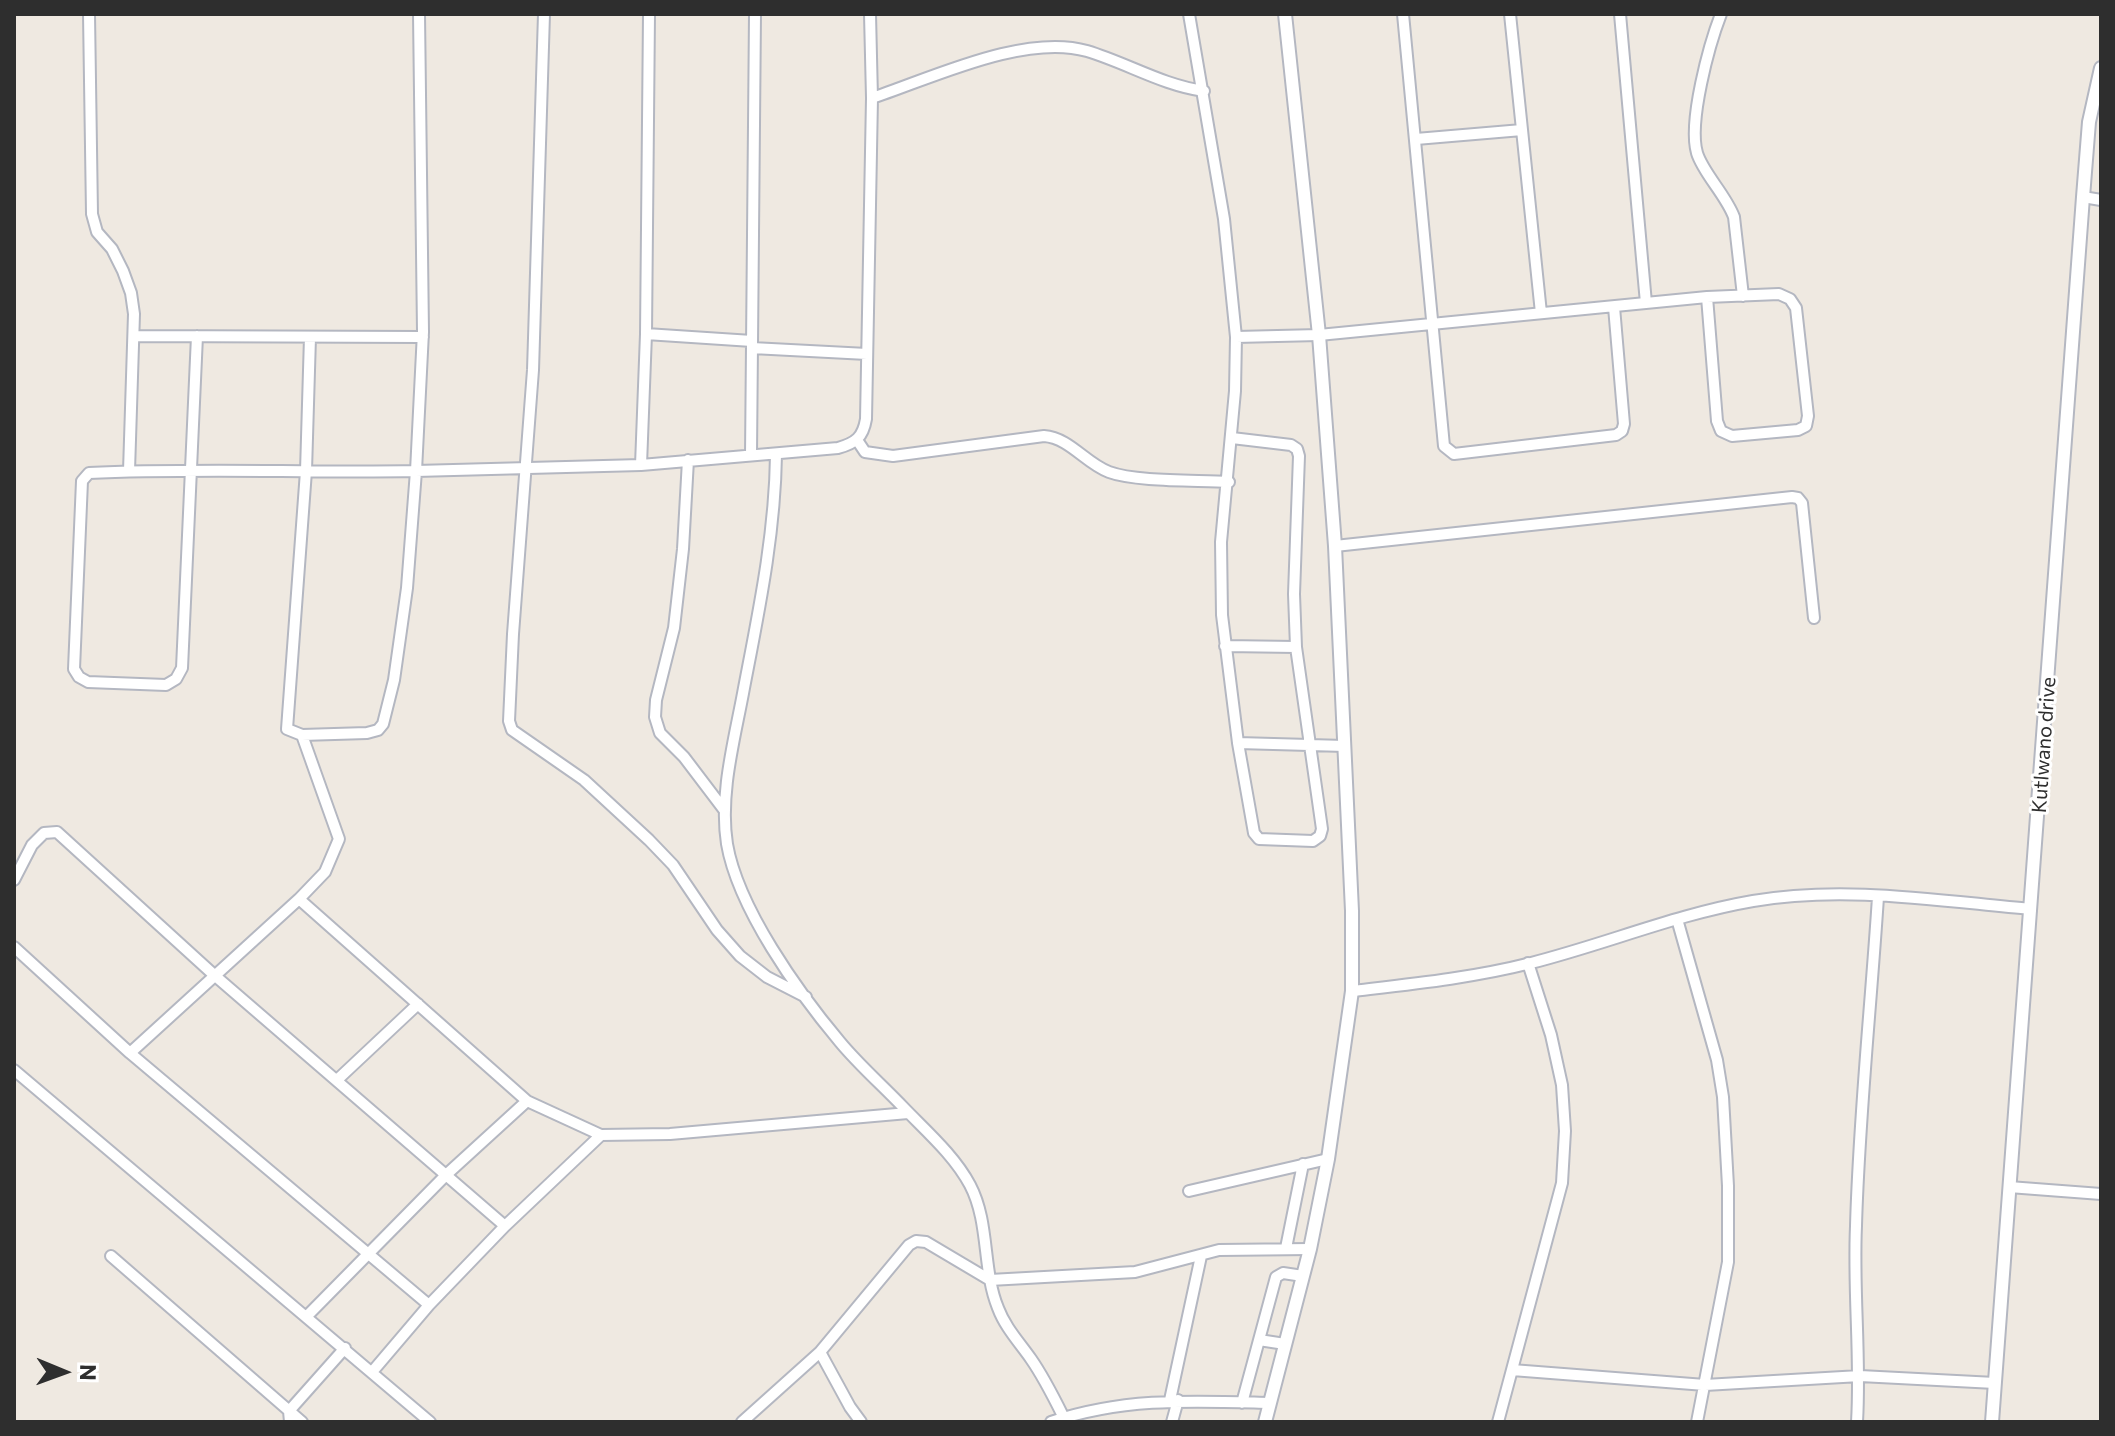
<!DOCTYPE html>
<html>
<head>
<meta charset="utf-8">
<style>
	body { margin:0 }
	#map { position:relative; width:2115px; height:1436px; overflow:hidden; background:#efe9e1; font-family:Commissioner,sans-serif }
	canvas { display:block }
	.frame { position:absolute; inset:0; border:16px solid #2e2e2e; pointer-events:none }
	.north { position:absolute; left:24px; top:1332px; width:80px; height:80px; -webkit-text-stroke:6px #fff; paint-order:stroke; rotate:91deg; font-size:22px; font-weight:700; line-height:32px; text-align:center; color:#2e2e2e }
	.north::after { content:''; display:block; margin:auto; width:28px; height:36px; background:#2e2e2e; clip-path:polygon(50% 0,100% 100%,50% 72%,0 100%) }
</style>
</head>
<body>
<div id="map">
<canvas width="2115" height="1436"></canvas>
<div class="frame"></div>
<div class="north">N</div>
</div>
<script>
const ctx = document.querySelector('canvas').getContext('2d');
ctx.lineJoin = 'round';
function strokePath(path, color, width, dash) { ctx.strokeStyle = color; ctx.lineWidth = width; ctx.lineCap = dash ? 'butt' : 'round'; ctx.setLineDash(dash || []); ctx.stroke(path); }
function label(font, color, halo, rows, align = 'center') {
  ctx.font = font + ' Commissioner,sans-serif'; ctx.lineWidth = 6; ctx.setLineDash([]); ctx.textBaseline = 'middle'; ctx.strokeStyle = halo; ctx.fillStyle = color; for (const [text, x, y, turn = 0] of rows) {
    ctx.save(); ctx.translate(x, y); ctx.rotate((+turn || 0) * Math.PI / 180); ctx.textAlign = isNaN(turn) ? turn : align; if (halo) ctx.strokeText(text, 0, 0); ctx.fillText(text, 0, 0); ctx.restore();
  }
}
const minor = new Path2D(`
	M89 14 92 214 97 232 112 249 123 271 131 293 134 314 129 471
	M419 14 423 332 416 471 641 465 838 448C856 443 863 437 866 419L872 98 870 14
	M544 14 533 370 513 634 509 721 512 730 584 780 649 840 673 865 717 930 740 956 767 977 806 997
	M1189 14 1224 219 1236 337 1235 391 1221 542 1222 615 1238 743 1254 833 1259 839 1313 841 1320 836 1322 829 1296 647 1294 594 1299 456 1297 449 1291 445 1232 438
	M1403 14 1444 446 1454 454 1616 435 1622 431 1624 424 1614 307
	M1510 14 1541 313
	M1620 14 1646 303
	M1721 14C1709 45 1688 122 1697 153 1703 173 1726 195 1734 217L1743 296
	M872 98C932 78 1025 33 1087 51 1127 63 1162 85 1204 91
	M1416 139 1522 130
	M2083 197 2101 200
	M646 334 752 341
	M135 336 423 337
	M197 336 182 668 176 679 166 685 88 682 79 677 74 669 82 481 89 473C198 468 307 473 416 471L407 588 394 680 383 724 378 730 367 733 302 735 287 729 306 471 310 337
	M1236 337 1319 335 1707 297 1779 294 1790 299 1796 308 1808 416 1806 426 1798 430 1732 436 1721 431 1717 421 1707 297
	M752 348 867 354
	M857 440 865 452 893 456 1044 436C1070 438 1085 463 1109 472 1136 482 1197 480 1229 482
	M751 455 755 14
	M776 455C775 534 759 610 744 688 735 738 719 793 727 844 738 908 798 992 840 1042 859 1065 882 1085 903 1107 926 1131 954 1155 970 1185 990 1223 982 1269 998 1308 1005 1327 1019 1342 1031 1359 1045 1379 1055 1400 1066 1422
	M688 460 683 549 674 628 656 700 655 717 660 733 684 757 725 811
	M641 465 646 334 649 14
	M1335 546 1792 497 1798 498 1802 503 1814 618
	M1225 646 1296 647
	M1238 743 1345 746
	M14 880 32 845 44 833 57 832 213 974 505 1226
	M299 899 325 872 339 839 302 735
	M1677 919 1717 1060 1723 1097 1728 1186V1262L1697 1422
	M14 947 130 1053 429 1305
	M1352 991C1412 984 1472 978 1531 963 1606 944 1677 914 1753 901 1844 885 1940 901 2031 909
	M130 1053 299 899 527 1101
	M14 1070 430 1422
	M337 1080 418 1004
	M2009 1187 2101 1194
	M1189 1191 1328 1159
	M1286 1248 1303 1164
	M111 1256 302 1422
	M307 1316 447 1174 527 1101 601 1135 670 1134 908 1113
	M1259 1340 1285 1344
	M820 1352 850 1407 861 1422
	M1512 1370 1705 1385 1860 1376 1995 1383
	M372 1372 429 1305 505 1226 601 1135
	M1170 1400 1201 1256
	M1242 1403 1276 1277 1283 1273 1303 1276
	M290 1422 289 1411 345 1348
	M742 1422 820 1352 909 1245 916 1241 926 1242 990 1280 1135 1272 1219 1250 1310 1249
	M1051 1422C1125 1397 1194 1401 1270 1403
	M1172 1422 1178 1400
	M1498 1422 1562 1183 1565 1131 1562 1085 1551 1035 1528 963
	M1857 1422C1861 1357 1853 1292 1856 1226 1859 1116 1871 1006 1878 897`);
const tertiary = new Path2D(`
	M1265 1422 1310 1249 1328 1159 1352 991V911L1335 546 1319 335 1285 14
	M1992 1422 2083 197 2089 122 2101 68`);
strokePath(minor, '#b4b7c1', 14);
strokePath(tertiary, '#b4b7c1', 16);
strokePath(minor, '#fff', 10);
strokePath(tertiary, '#fff', 12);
label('20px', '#2e2e2e', '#fff', [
	["Kutlwano drive",2044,745,-86]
]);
</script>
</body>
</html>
